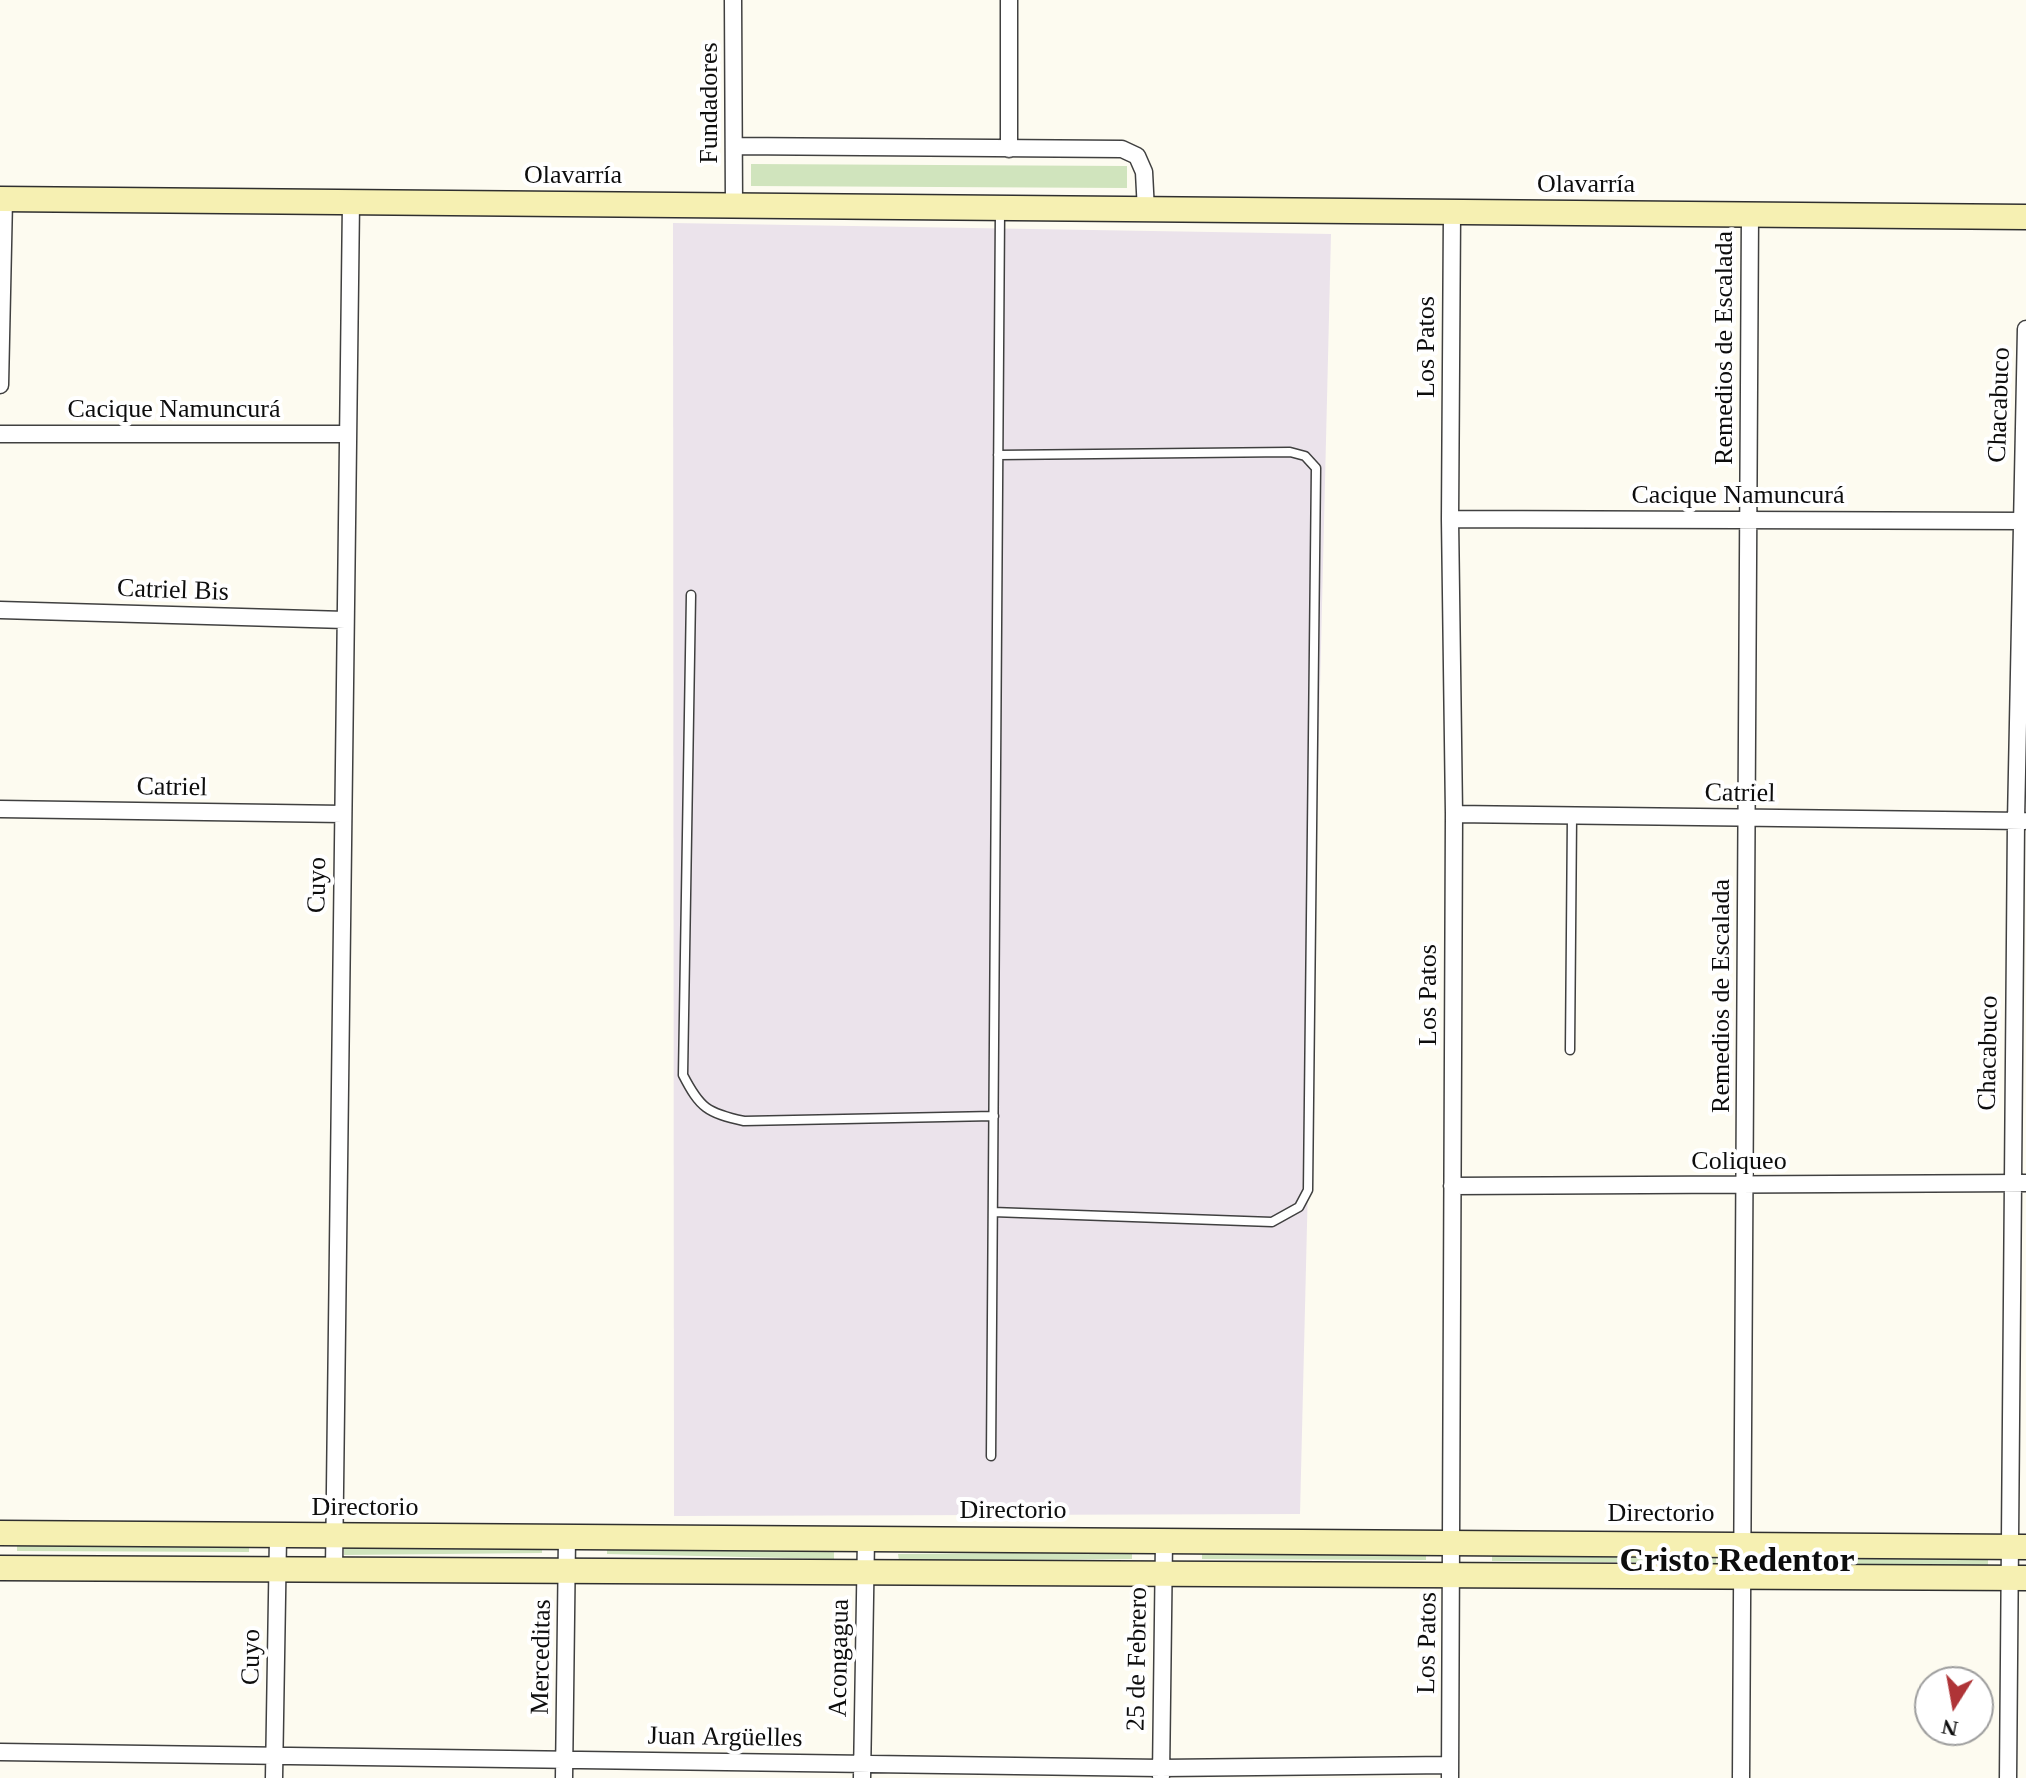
<!DOCTYPE html>
<html>
<head>
<meta charset="utf-8">
<style>
	body { margin:0 }
	#map { position:relative; width:2026px; height:1778px; overflow:hidden; background:#fdfbf0; font-family:"Times New Roman",serif }
	canvas { display:block }
	.north { position:absolute; left:1914px; top:1666px; width:80px; height:80px; box-sizing:border-box; background:#fff; border:2px solid #9e9e9e; border-radius:50%; rotate:191deg; font-size:22px; font-weight:700; line-height:32px; text-align:center; color:#0d0d0d }
	.north::after { content:''; display:block; margin:auto; width:28px; height:36px; background:#af3437; clip-path:polygon(50% 0,100% 100%,50% 72%,0 100%) }
</style>
</head>
<body>
<div id="map">
<canvas width="2026" height="1778"></canvas>
<div class="north">N</div>
</div>
<script>
const ctx = document.querySelector('canvas').getContext('2d');
ctx.lineJoin = 'round';
function paint(path, color) { ctx.fillStyle = color; ctx.fill(path, 'evenodd'); }
function strokePath(path, color, width, dash) { ctx.strokeStyle = color; ctx.lineWidth = width; ctx.lineCap = dash ? 'butt' : 'round'; ctx.setLineDash(dash || []); ctx.stroke(path); }
function label(font, color, halo, rows, align = 'center') {
  ctx.font = font + ' "Times New Roman",serif'; ctx.lineWidth = 8; ctx.setLineDash([]); ctx.textBaseline = 'middle'; ctx.strokeStyle = halo; ctx.fillStyle = color; for (const [text, x, y, turn = 0] of rows) {
    ctx.save(); ctx.translate(x, y); ctx.rotate((+turn || 0) * Math.PI / 180); ctx.textAlign = isNaN(turn) ? turn : align; if (halo) ctx.strokeText(text, 0, 0); ctx.fillText(text, 0, 0); ctx.restore();
  }
}
paint(new Path2D(`
	M673 223 1331 234 1300 1514 674 1516Z`), '#ebe3eb');
paint(new Path2D(`
	M751 164 1127 166V188L751 186Z
	M17 1544 249 1545V1552L17 1551Z
	M542 1546V1553L344 1555V1548Z
	M607 1546 834 1552V1559L607 1554Z
	M1202 1551 1426 1553V1560L1202 1559Z
	M1132 1552V1559L899 1561 898 1554Z
	M1492 1554 1716 1556V1563L1492 1561Z
	M1779 1557 1988 1559V1566L1779 1565Z`), '#d0e4bd');
const lane = new Path2D(`
	M691 595 683 1075C700 1108 707 1113 744 1121L994 1116
	M1570 1050 1572 816
	M993 1212 1272 1222 1299 1207 1308 1190 1316 468 1305 456 1290 452 998 455
	M991 1456 1000 211`);
const street = new Path2D(`
	M733 0 734 205
	M735 146 1122 149 1137 156 1144 172 1146 211
	M1009 149V0
	M0 385 4 199
	M0 434H348
	M1450 519 2026 521
	M0 610 345 620
	M0 809 343 814
	M1454 814 2024 821
	M1452 1186 2026 1183
	M334 1569 351 202
	M0 1752 1161 1768 1450 1765
	M1161 1776 1164 1540
	M274 1778 278 1537
	M564 1778 567 1537
	M862 1778 866 1538
	M1450 1778 1454 814 1450 519 1452 213
	M1741 1778 1750 214
	M2008 1778 2016 821 2026 329`);
const secondary = new Path2D(`
	M0 199 2026 217
	M0 1533 2026 1547
	M0 1568 2026 1578`);
strokePath(lane, '#404040', 11);
strokePath(street, '#404040', 19);
strokePath(secondary, '#2f2f2f', 27);
strokePath(lane, '#fff', 8);
strokePath(street, '#fff', 16);
strokePath(secondary, '#f6f0b2', 24);
label('26px', '#0d0d0d', '#fff', [
	["Fundadores",710,103,-90],
	["Olavarría",573,176],
	["Olavarría",1586,185],
	["Los Patos",1427,347,-90],
	["Remedios de Escalada",1725,348,-90],
	["Chacabuco",2000,405,-88],
	["Cacique Namuncurá",174,410],
	["Cacique Namuncurá",1738,496],
	["Catriel Bis",173,591,2],
	["Catriel",172,788,1],
	["Catriel",1740,794,1],
	["Cuyo",318,885,-89],
	["Los Patos",1429,995,-90],
	["Remedios de Escalada",1722,996,-90],
	["Chacabuco",1989,1053,-89],
	["Coliqueo",1739,1162],
	["Directorio",365,1508],
	["Directorio",1013,1511],
	["Directorio",1661,1514],
	["Los Patos",1428,1643,-89],
	["Cuyo",252,1657,-89],
	["Merceditas",542,1657,-89],
	["Acongagua",840,1658,-89],
	["25 de Febrero",1138,1659,-89],
	["Juan Argüelles",725,1738,1]
]);
label('bold 34px', '#0d0d0d', '#fff', [
	["Cristo Redentor",1737,1562]
]);
</script>
</body>
</html>
